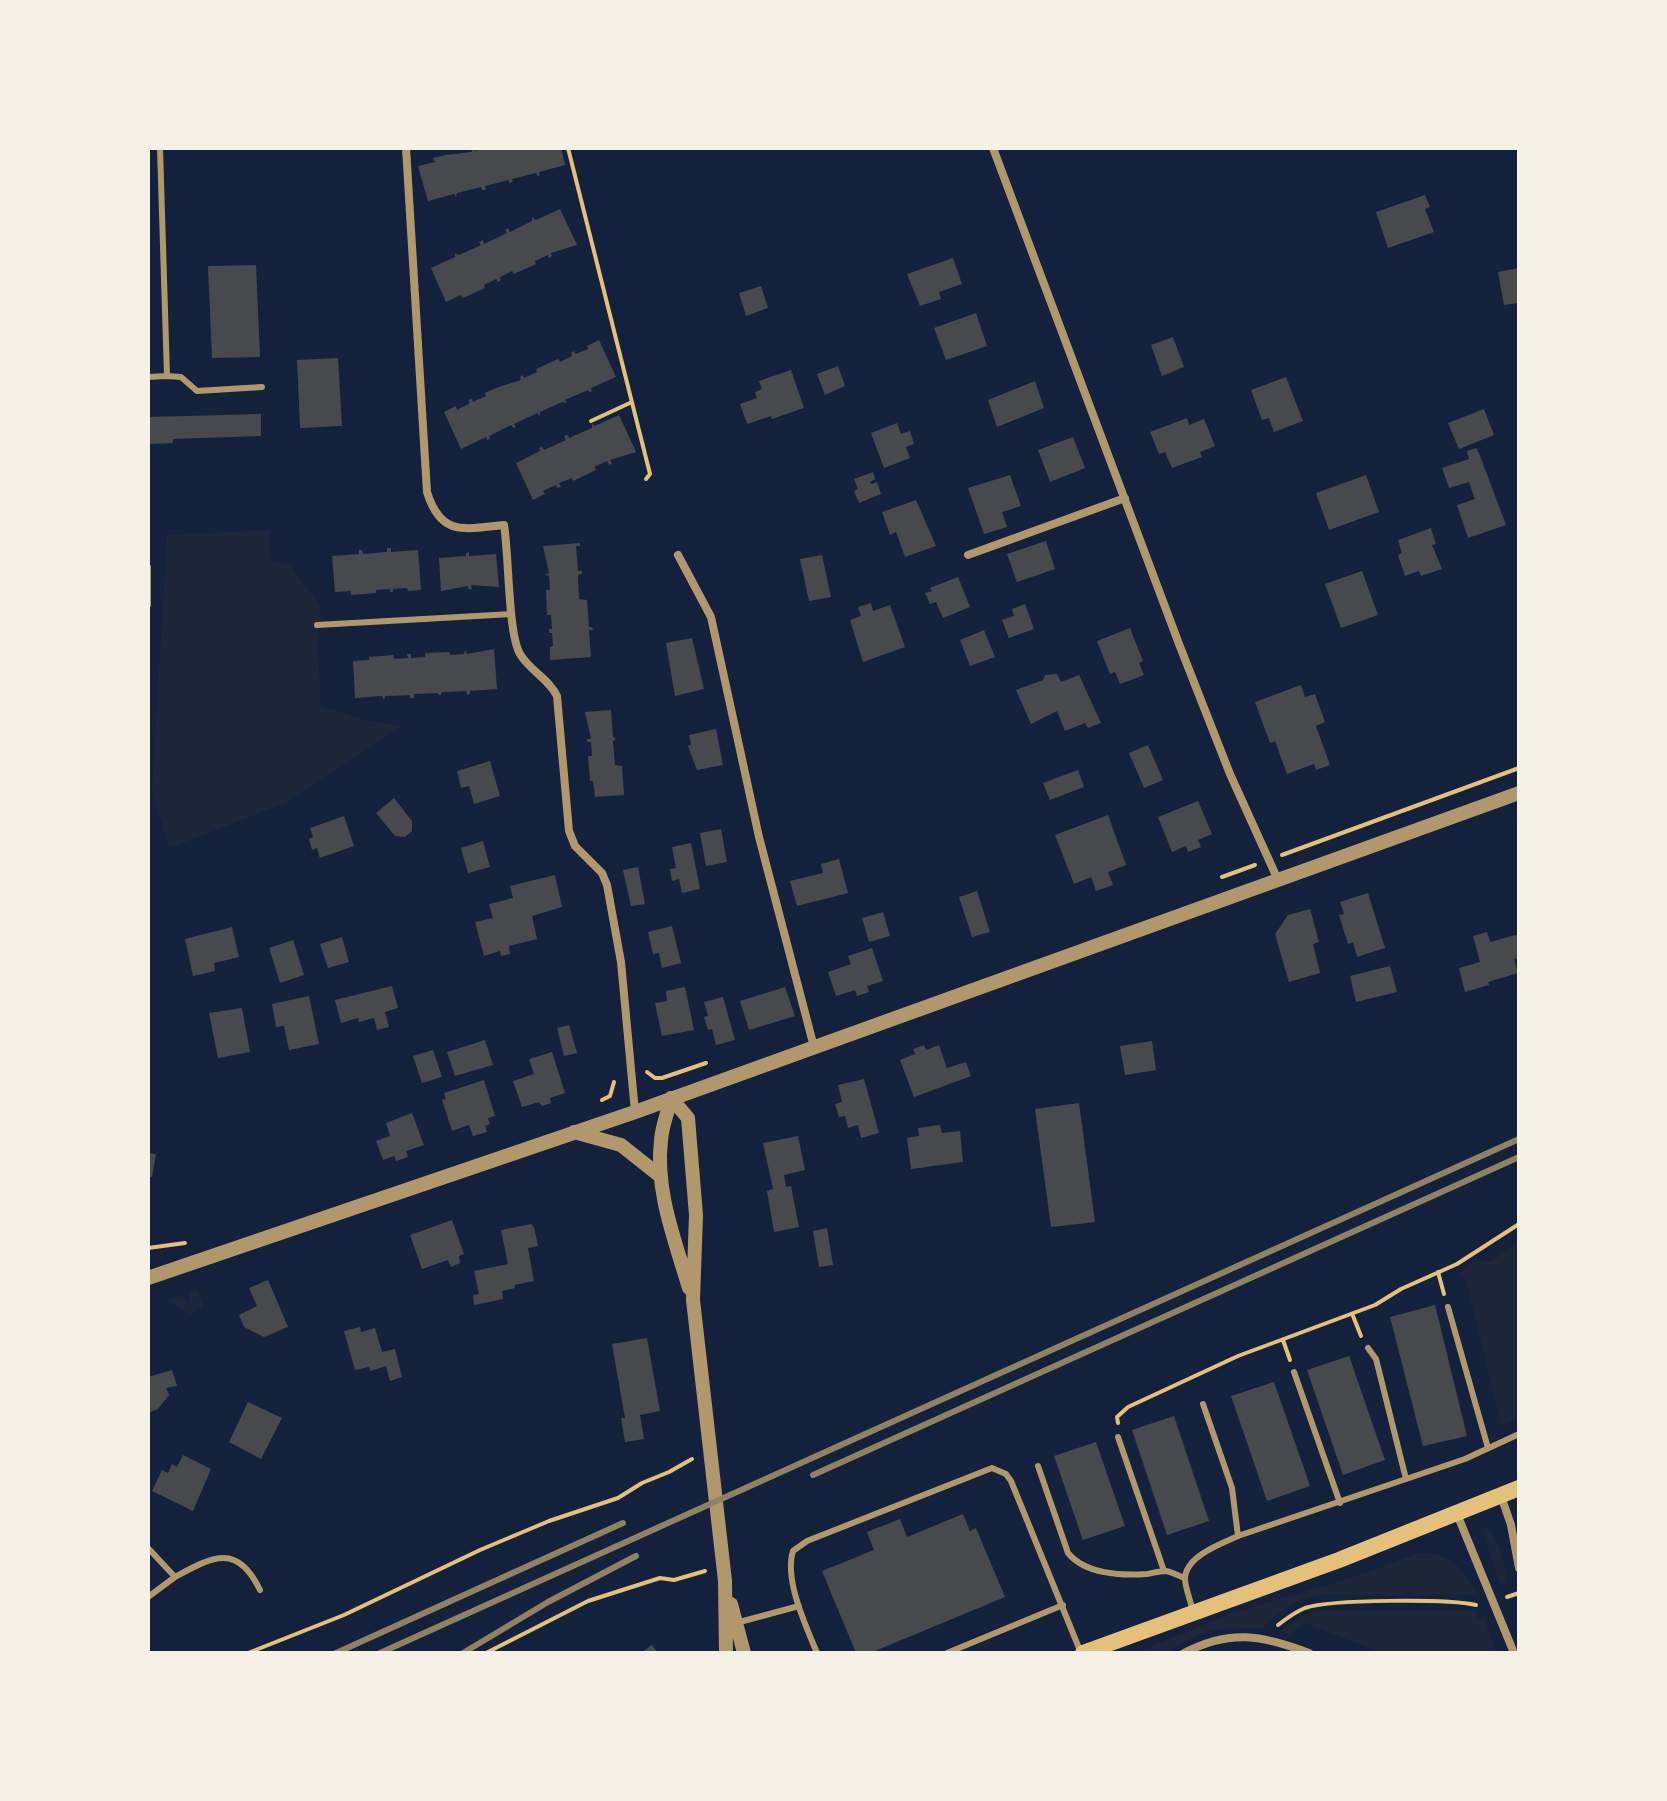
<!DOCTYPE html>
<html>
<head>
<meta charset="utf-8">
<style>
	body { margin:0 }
	#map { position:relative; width:1667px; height:1801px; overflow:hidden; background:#14213d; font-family:"Roboto Condensed",sans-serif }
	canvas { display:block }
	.frame { position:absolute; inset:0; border:150px solid #f6f1e7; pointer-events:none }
</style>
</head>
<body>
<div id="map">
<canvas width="1667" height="1801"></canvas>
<div class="frame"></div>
</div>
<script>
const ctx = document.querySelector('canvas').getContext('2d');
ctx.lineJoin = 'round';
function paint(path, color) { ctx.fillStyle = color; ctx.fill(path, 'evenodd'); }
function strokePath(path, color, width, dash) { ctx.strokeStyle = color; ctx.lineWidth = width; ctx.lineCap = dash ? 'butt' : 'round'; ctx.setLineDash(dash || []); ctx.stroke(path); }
paint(new Path2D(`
	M269 530 271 560 290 566 320 605 318 648 321 706 364 720 403 726 283 804 169 848 152 790 167 535Z
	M1519 1242V1419L1501 1425 1466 1279 1458 1275 1472 1262H1491Z
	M197 1289 204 1308 190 1314 168 1300 181 1295 188 1304 190 1302 189 1292Z
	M1487 1527C1501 1543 1504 1561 1508 1582L1500 1584 1485 1540 1484 1528Z
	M1419 1553C1448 1552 1464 1568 1476 1593L1466 1595H1318L1291 1604 1262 1628 1221 1629 1200 1634 1164 1653H1135L1227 1615 1357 1576Z
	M1320 1610H1475L1479 1619 1484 1617 1496 1653H1382L1305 1623 1290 1635 1280 1631 1301 1616Z`), '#1d2539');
paint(new Path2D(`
	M471 148H475V151L485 148H561L565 165 539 172 540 175 537 176 536 173 512 179 513 182 509 183V180L485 186 486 190H482L481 187 457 193 456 197 454 194 428 201 418 166 435 162 433 158 445 155 472 152Z
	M1425 195 1430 207 1425 209 1434 232 1388 248 1376 212Z
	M560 209 577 245 551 253 552 256 549 258 548 255 535 261 536 264 514 274 512 271 500 277 501 280 498 282 496 279 484 285 485 288 463 298 461 295 446 302 431 268 455 257V253L459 255 481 245 479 242 483 240 484 244 507 233 505 230 508 228 510 232 532 221V217L536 220Z
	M953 258 962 284 939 292 941 299 920 306 907 274Z
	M256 265 260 357 212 358 208 266Z
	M1519 268V303L1504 305 1498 272Z
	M761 286 768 308 746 316 739 293Z
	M976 313 987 346 946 360 934 328Z
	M1173 337 1184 367 1162 376 1151 345Z
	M599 340 616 377 591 388 592 391 589 392 588 390 565 400 567 403 562 402 540 412V416L537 413 514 424 516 427 513 428 511 425 489 436 490 439 487 440 486 437 461 449 444 412 456 406 457 410 470 403 468 400 472 399 473 402 486 396 485 393 496 388 521 380 520 377 523 375 524 378 537 372 536 369 558 359 560 362 572 356 571 353 574 351 576 354 588 349 587 346Z
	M338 358 342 426 300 428 297 360Z
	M838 366 845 386 825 395 817 374Z
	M791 370 804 408 772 419 771 416 747 424 740 404 757 398 755 392 762 389 759 381Z
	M1286 377 1303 421 1274 432 1269 418 1262 420 1251 390Z
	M1035 381 1044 408 997 427 988 400Z
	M1484 409 1494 435 1459 449 1448 423Z
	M261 414V436L173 439V443L148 444V417Z
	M619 415 636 452 610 460 612 463 609 465 607 461 594 467 596 470 573 481 572 478 559 483 561 487 557 488 556 485 543 491 545 494 533 500 516 463 540 451 539 448 542 447 544 450 566 440 564 436 568 435 569 438 592 428V424L595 426Z
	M1187 418 1189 425 1204 419 1215 446 1200 452 1202 457 1172 468 1165 452 1159 454 1150 432Z
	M897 423 901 434 910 431 914 444 906 447 910 458 884 468 871 433Z
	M1073 437 1085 468 1050 482 1038 450Z
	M1477 448 1506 525 1468 538 1457 505 1475 499 1469 482 1449 488 1442 468 1469 459 1467 451Z
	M873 472 875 479 870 482 871 484 877 482 881 494 859 503 854 491 858 489 854 479Z
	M1010 475 1021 506 1002 512 1007 527 984 534 968 488Z
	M1366 475 1379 512 1329 530 1316 493Z
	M916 500 936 546 905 557 896 532 890 535 882 512Z
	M1431 528 1436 544 1432 545 1442 569 1421 576 1419 571 1405 576 1398 555 1402 553 1398 540Z
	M1046 541 1055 569 1017 582 1007 554Z
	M580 543V546H576L578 571H582V574L578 575 579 599 587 600 589 627H592L593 630H589L591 657 550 660V647L553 646 552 633H549V629H552L551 615H547L546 590H550L549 576 545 575 549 573 543 546Z
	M387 548H391V552L418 550 421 590 408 591 407 588 393 589V592H390V589L376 590V593L364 594 351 595V591L335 592 332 556 359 554V550H362L363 554 387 552Z
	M469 552V556L496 554 499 587 471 585 472 589H468V586L441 591 439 558 466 556V553Z
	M822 555 831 597 809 601 800 559Z
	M1362 571 1378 615 1341 628 1325 584Z
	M958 577 970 607 943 618 936 602 930 604 925 593 932 591 930 588Z
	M871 603 873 611 890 605 905 647 863 662 850 620 861 616 858 607Z
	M1025 604 1034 629 1009 638 1002 620 1014 616 1012 609Z
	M1130 628 1143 661 1139 663 1144 675 1120 684 1115 672 1110 674 1097 641Z
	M984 630 995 657 970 666 960 640Z
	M692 638 704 689 675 696 666 643Z
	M494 649 497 689 470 691V694L467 695 466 691 442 692 440 696 438 693 414 694V698H410V695L385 696 384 700 382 696 355 698 353 661 369 660V657L393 655 394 659 408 658 407 654H411V658L425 657V653L449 652 450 655 464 654 465 650 467 654Z
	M1057 674 1061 682 1079 675 1101 723 1088 728 1085 723 1065 731 1057 711 1031 724 1016 690 1043 680 1045 675Z
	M1301 685 1305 697 1315 694 1325 722 1316 726 1330 765 1316 770 1314 764 1287 774 1275 741 1270 743 1255 702Z
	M611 710 613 737 616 739 613 741 615 765 622 766 624 795 595 797 593 781H590L588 756H592L591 742H587V739H591L585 712Z
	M716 729 723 765 697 770 688 746 691 745 689 735Z
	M1148 745 1163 780 1144 788 1129 753Z
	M490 761 500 796 474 804 469 786 461 788 457 771Z
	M1078 770 1084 787 1050 800 1043 783Z
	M394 798 412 821V831L405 837 395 836 376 813Z
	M1198 801 1212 834 1198 840 1201 847 1188 852 1186 846 1172 852 1158 817Z
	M1108 815 1126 865 1108 872 1113 885 1096 891 1091 877 1074 884 1055 835Z
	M344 816 354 846 320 858 317 848 312 850 309 839 313 837 310 828Z
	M721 829 727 862 706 866 700 833Z
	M483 841 490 867 468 873 461 848Z
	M691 843 700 889 682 893 679 879 672 881 670 869 676 868 672 847Z
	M839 859 848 893 797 906 790 881 823 873 821 864Z
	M638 867 645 904 631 906 623 870Z
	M555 875 562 907 532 916 537 939 509 946 510 954 501 956 500 951 484 956 475 922 493 918 489 904 513 898 510 886Z
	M977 891 990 932 972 937 959 897Z
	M1368 893 1385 948 1357 957 1353 942 1348 944 1339 915 1344 914 1340 902Z
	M1310 909 1319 942 1313 944 1320 973 1289 982 1275 934 1288 915Z
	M883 912 890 936 869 942 862 918Z
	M672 926 681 963 662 968 659 953 653 954 648 932Z
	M232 927 239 957 214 963 215 971 193 976 185 939Z
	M1487 932 1490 942 1519 934V958L1514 959 1518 973 1488 982 1489 985 1465 992 1459 968 1480 962 1473 936Z
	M342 937 349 962 328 968 320 944Z
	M293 940 304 975 280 983 269 948Z
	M872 948 883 981 867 986 869 992 857 996 855 990 836 996 828 972 851 964 848 956Z
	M1390 966 1397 992 1356 1002 1350 976Z
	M392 986 398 1008 385 1012 389 1027 377 1030 374 1018 359 1022 358 1018 341 1023 335 1000Z
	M685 987 694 1030 662 1036 655 1003 667 1001 666 991Z
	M785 987 795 1016 749 1030 740 1001Z
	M309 996 319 1044 289 1050 284 1026 276 1027 272 1004Z
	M723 997 735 1040 716 1045 712 1029 708 1030 704 1017 708 1016 704 1002Z
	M242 1008 250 1052 218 1058 209 1013Z
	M569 1025 577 1053 564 1056 557 1028Z
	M485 1040 493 1065 455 1076 447 1052Z
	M1152 1041 1156 1070 1125 1075 1120 1046Z
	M924 1045 926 1050 939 1045 947 1068 966 1062 971 1076 914 1097 900 1060 915 1054 913 1049Z
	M433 1050 442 1077 422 1083 413 1056Z
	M552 1052 565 1093 550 1098 551 1103 542 1106 539 1102 522 1107 513 1081 534 1074 529 1059Z
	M864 1079 879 1133 861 1138 858 1125 848 1128 845 1116 839 1117 835 1104 842 1102 838 1085Z
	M484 1080 495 1116 488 1118 490 1124 485 1126 487 1132 473 1136 469 1125 452 1131 442 1100 446 1099 444 1093Z
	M1079 1103 1095 1222 1051 1227 1035 1109Z
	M412 1113 424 1145 406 1151 408 1157 396 1161 394 1156 383 1160 376 1141 390 1136 386 1123Z
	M940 1125 942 1133 960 1131 963 1162 911 1169 907 1138 919 1136 918 1128Z
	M798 1136 805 1170 784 1175 786 1187 791 1186 799 1227 774 1232 767 1191 773 1189 763 1143Z
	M148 1153 156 1154 152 1177 148 1176Z
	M452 1220 464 1254 459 1256 460 1263 451 1267 448 1260 422 1269 410 1235Z
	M531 1224 534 1227 538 1246 528 1248 534 1281 514 1285 515 1288 502 1291 503 1299 474 1305 473 1295 479 1294 474 1271 508 1264 501 1230Z
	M827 1228 833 1265 819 1267 813 1231Z
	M268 1280 288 1327 264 1337 244 1327 239 1315 257 1306 249 1288Z
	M1435 1305 1467 1436 1423 1446 1390 1317Z
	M360 1327 361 1332 375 1328 382 1352 395 1349 402 1377 390 1381 386 1366 370 1371 369 1367 355 1370 344 1331Z
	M647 1338 660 1411 640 1415 644 1439 625 1442 621 1418H625L612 1344Z
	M1349 1356 1385 1460 1343 1475 1307 1370Z
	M172 1370 177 1386 166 1388 169 1395 158 1409 148 1413V1377Z
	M1274 1382 1310 1486 1267 1501 1231 1396Z
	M248 1402 282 1418 261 1459 229 1442Z
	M1174 1416 1209 1521 1167 1535 1132 1430Z
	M1096 1442 1125 1526 1083 1540 1054 1456Z
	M183 1455 211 1469 193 1511 152 1491 162 1470 168 1473 172 1464 177 1467Z
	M963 1514 970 1531 976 1528 1005 1597 870 1653H856L822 1571 874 1550 867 1532 900 1519 907 1537Z
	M652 1645 658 1653H641Z`), '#48494c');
strokePath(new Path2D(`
	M568 148 650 474 646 479
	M591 421 632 402
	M1282 855 1519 768
	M1222 877 1255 865
	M647 1072 655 1078H662L706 1063
	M602 1100 610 1096 614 1082
	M148 1248 185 1243
	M1438 1272 1444 1294
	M1353 1316 1361 1336
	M1283 1340 1290 1360
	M1118 1423 1117 1417 1128 1407 1238 1356 1375 1305 1401 1289 1457 1264 1519 1224
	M1507 1597 1519 1593
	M1278 1625C1287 1618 1295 1612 1305 1608 1331 1599 1449 1599 1476 1605
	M248 1653 344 1615 480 1550 549 1521 618 1498 642 1483 669 1472 692 1459
	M486 1653 588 1601 660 1578 674 1580 705 1571`), '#e5c07b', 4);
strokePath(new Path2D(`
	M167 376 181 377 197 391 262 387
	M148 377 167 376 160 148
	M148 567V605
	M317 625 512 614
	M1448 1307 1488 1448
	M1368 1348 1376 1359 1406 1479
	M1294 1372 1340 1503
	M1203 1404 1232 1488 1238 1536
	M1118 1437 1164 1571
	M1038 1466 1068 1553C1085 1574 1121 1576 1147 1574 1153 1573 1160 1571 1166 1571 1172 1572 1179 1576 1185 1578
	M148 1548 175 1577 148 1597
	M175 1577C212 1557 237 1542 260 1590
	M1193 1612C1191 1602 1186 1590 1185 1580 1184 1557 1220 1544 1238 1536L1465 1459 1519 1434
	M736 1623 799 1606
	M817 1653C806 1626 784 1580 793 1551L807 1541 992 1468 1006 1474 1011 1481 1081 1653
	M947 1653 1063 1605`), '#b1986c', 6);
strokePath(new Path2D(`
	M406 148 427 492C441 537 464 529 504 525 509 554 508 634 520 654 530 671 549 679 557 696L569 831 575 846 602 873 607 885 621 962 635 1112
	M993 148 1179 644 1230 774 1278 880
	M678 555 711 617 759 837 814 1047
	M968 555 1125 498
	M1501 1496 1511 1525 1519 1568
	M1457 1514 1514 1653
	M1184 1653C1230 1629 1262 1635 1309 1653`), '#b1986c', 8);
strokePath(new Path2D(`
	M671 1098 688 1118 696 1215 693 1300 725 1581 726 1653
	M671 1098C668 1112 662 1126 661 1140 655 1191 675 1240 689 1288
	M574 1132 621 1145 660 1176
	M148 1278 635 1112 1519 793
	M731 1604 744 1653`), '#b1986c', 14);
strokePath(new Path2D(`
	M1083 1653 1339 1560 1519 1488`), '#e5c07b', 16);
strokePath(new Path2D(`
	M813 1475 1519 1157
	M336 1653 623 1523
	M380 1653 1519 1139
	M463 1653 548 1602 636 1556`), '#918062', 6);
</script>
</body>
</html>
